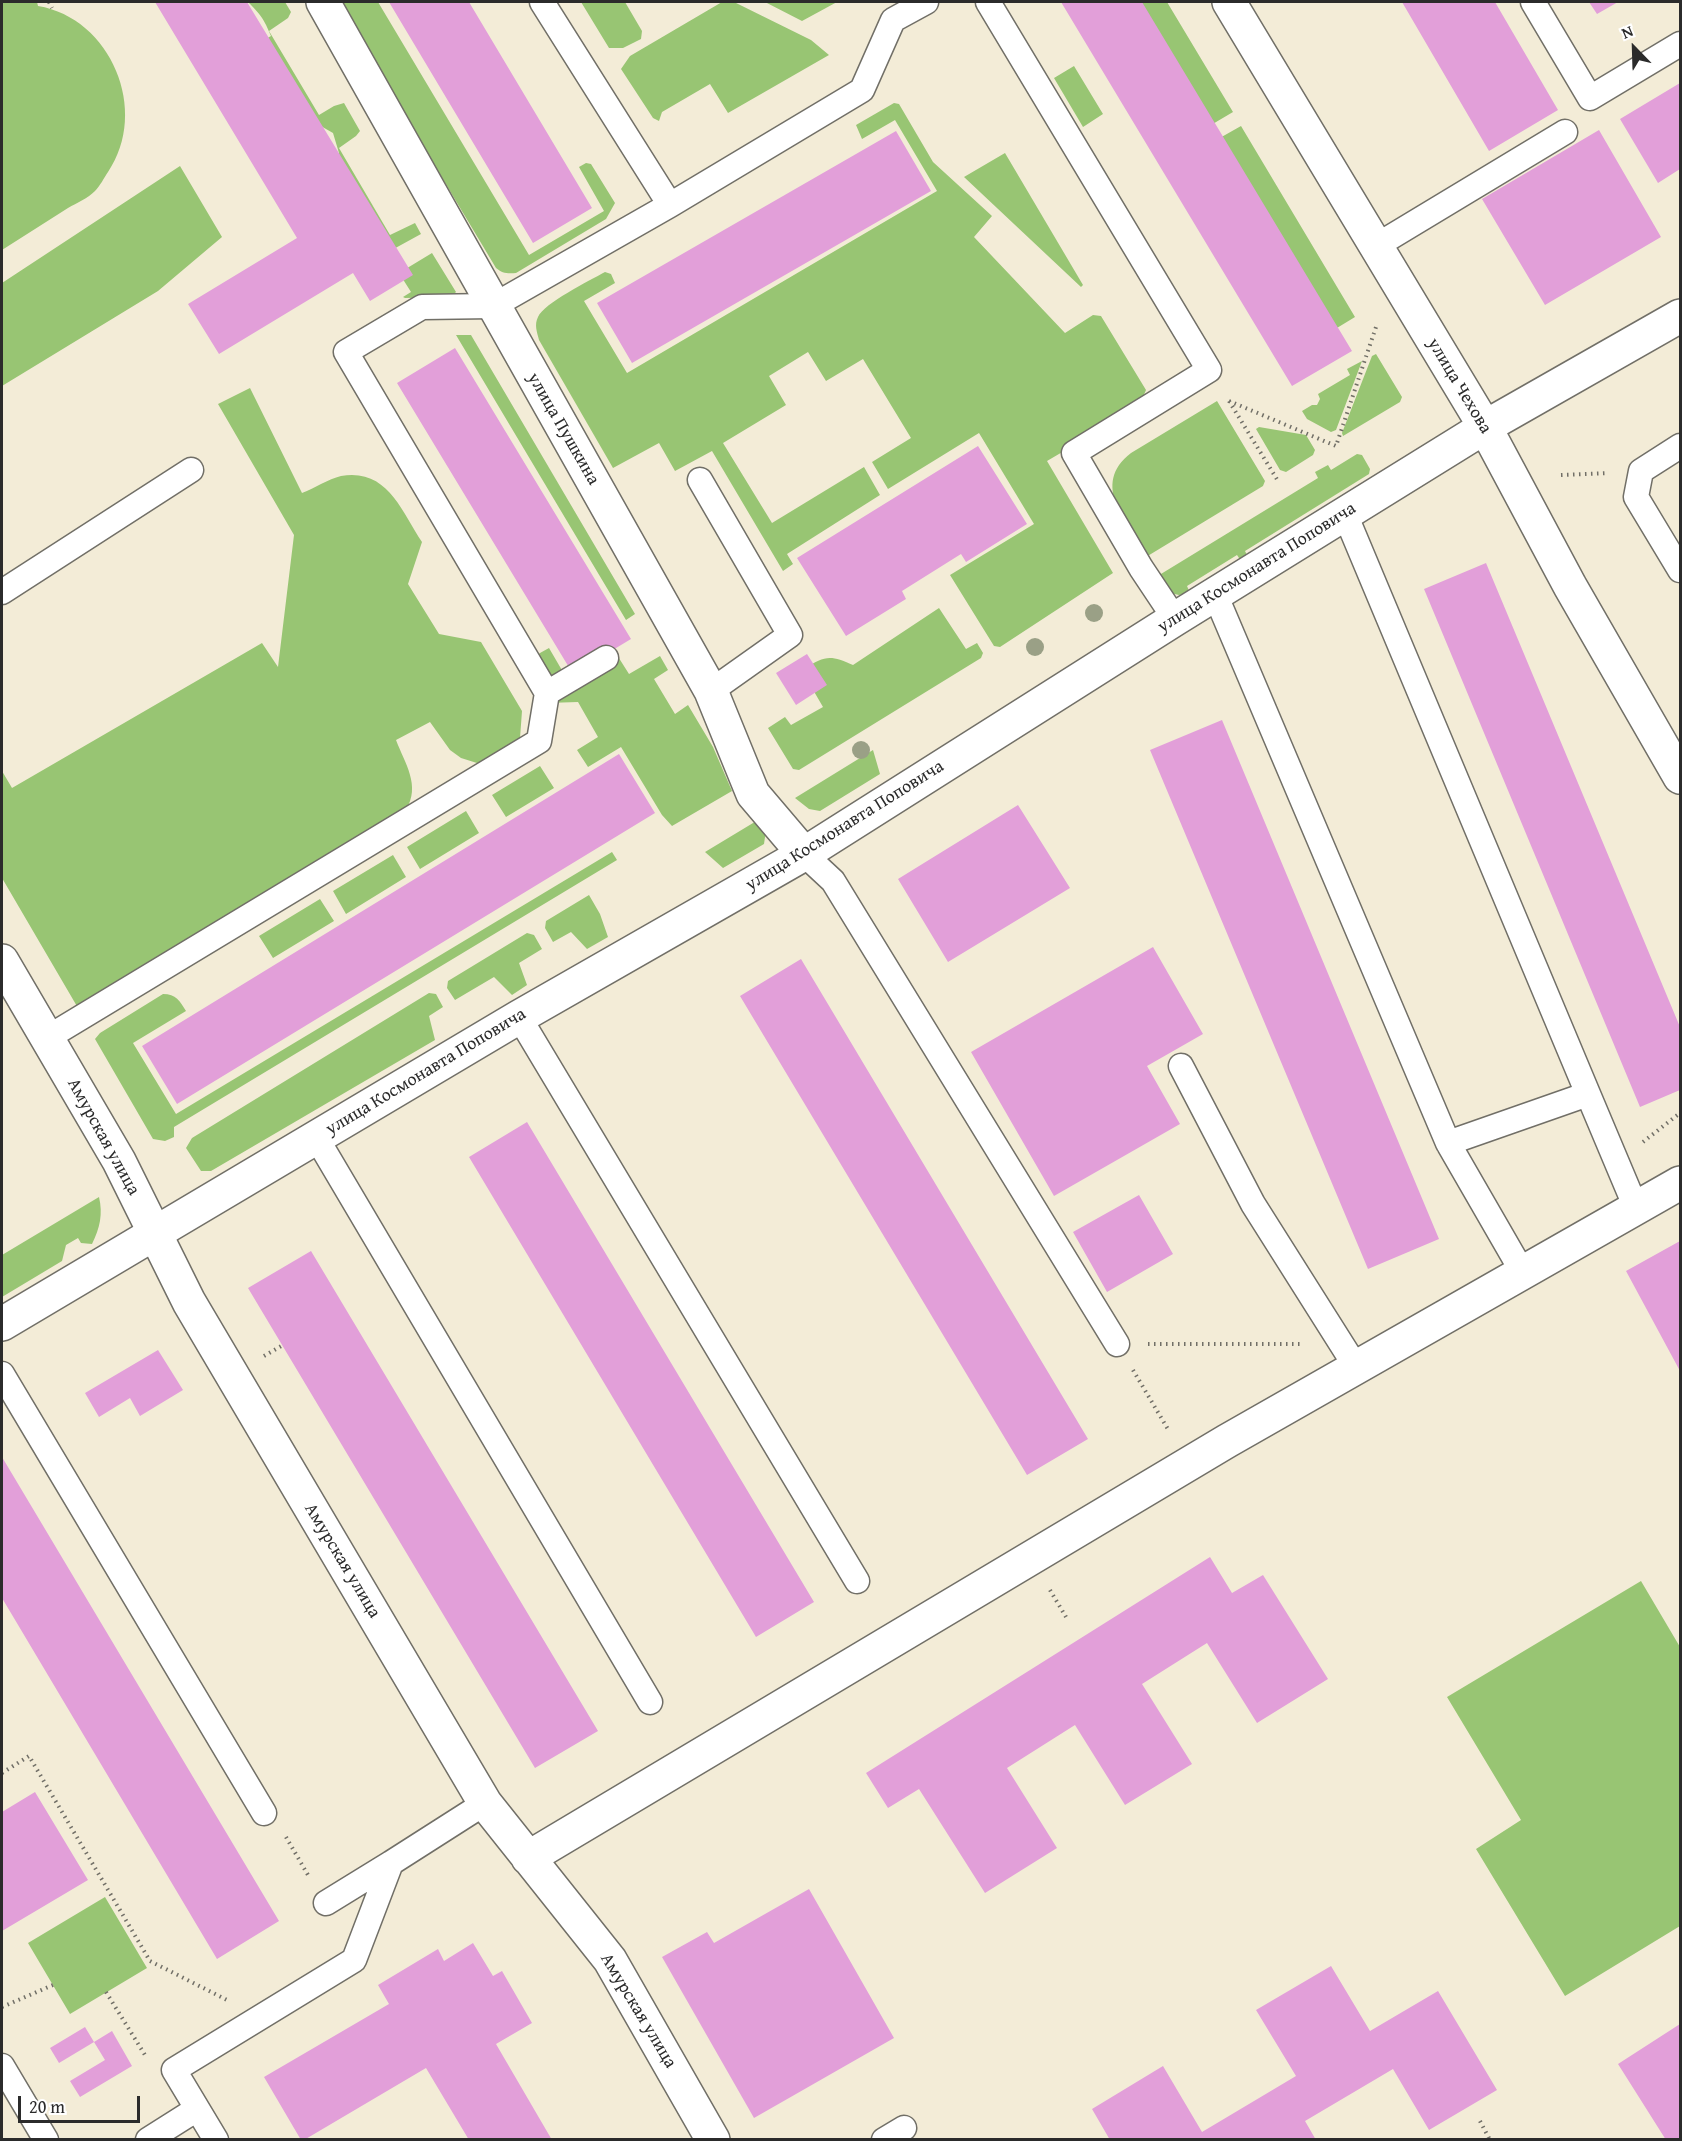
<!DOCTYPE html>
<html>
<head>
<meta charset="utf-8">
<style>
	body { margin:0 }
	#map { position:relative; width:1682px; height:2141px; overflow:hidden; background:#f3ecd7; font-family:"Gentium Book Plus",serif }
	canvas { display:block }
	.frame { position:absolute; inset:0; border:3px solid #2b2b2b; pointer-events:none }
	.north { position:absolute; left:1604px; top:18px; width:60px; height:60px; -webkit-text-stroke:4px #fff; paint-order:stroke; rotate:337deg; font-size:16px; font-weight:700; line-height:24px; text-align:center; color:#2b2b2b }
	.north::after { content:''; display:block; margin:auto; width:21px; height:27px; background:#2b2b2b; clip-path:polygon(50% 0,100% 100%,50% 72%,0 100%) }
	.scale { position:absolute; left:18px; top:2096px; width:122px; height:27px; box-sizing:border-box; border:3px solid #2b2b2b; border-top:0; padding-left:8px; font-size:18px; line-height:21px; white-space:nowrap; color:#2b2b2b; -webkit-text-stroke:4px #fff; paint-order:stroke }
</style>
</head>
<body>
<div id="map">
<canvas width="1682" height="2141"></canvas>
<div class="frame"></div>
<div class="north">N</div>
<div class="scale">20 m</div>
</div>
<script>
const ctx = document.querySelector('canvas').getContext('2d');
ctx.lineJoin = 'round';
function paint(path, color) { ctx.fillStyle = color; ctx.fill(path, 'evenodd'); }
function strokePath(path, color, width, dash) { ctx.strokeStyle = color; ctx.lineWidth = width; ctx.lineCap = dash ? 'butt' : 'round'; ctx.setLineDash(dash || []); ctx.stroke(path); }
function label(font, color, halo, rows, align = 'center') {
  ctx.font = font + ' "Gentium Book Plus",serif'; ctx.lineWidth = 4.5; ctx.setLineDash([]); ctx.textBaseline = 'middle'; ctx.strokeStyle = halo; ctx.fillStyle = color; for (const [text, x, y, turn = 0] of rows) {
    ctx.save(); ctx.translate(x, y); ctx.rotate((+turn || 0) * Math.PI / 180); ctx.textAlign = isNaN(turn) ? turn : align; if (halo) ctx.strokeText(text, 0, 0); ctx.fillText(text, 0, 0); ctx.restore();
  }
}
paint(new Path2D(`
	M2 2H37L38 6C111 18 150 111 108 172 104 178 100 186 95 191 88 198 77 203 68 208 46 222 24 236 2 250Z
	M248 2H285L291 12 288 18 269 31 319 115 334 106 344 103 360 131 356 136 339 148 390 235 415 223 421 234 390 251 334 157 339 153 333 133 312 121 264 40 271 36C264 19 261 15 248 2Z
	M337 2H378L529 255 604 211 579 167 586 163 591 164 615 203 606 219 516 273C507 274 502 273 496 268Z
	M581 2H625L642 31 641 39 623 48H609Z
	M722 2H734L811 40 829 55 728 113 710 84 662 112 659 121 653 118 621 69 630 56Z
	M765 2H837L802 21Z
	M1138 2H1167L1233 112 1211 125Z
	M1074 66 1103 114 1083 127 1054 78Z
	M894 103 899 104 933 162 992 216 974 237 1065 333 1093 315 1101 316 1146 390 1140 404 1134 410 1047 461 1113 573 1000 647 994 646 950 575 1034 524 979 433 888 489 872 462 911 438 863 359 826 381 808 352 769 376 786 405 723 443 772 523 864 467 880 495 787 554 793 564 783 571 712 451 675 471 659 443 613 468 539 340C537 332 534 325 538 317 544 303 589 281 605 272L611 274 615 283 584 301 627 373 937 191 895 120 862 139 856 125Z
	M1241 126 1355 317 1332 331 1218 139Z
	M1005 153 1083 285 1081 287 964 177Z
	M180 166 222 237 158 291 2 386V283Z
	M432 253 456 292 451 297 405 298 403 297 411 292 399 273Z
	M456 335H471L635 614 626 620Z
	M1376 354 1402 397 1400 402 1343 436 1342 433 1372 356Z
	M1362 361 1336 430 1331 432 1307 419 1302 411 1312 405H1317L1320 399 1318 394 1350 375 1347 369Z
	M250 388 302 493C315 488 328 479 341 476 387 468 401 510 422 542L408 584 439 634 481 642 522 711 520 738 515 746 489 762 477 763 461 758 450 750 430 722 396 740C405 764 421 785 406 810L78 1008 2 878V771L12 788 262 643 278 667 294 535 218 404Z
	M1217 401 1265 481 1263 486 1146 557C1127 524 1090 484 1131 453Z
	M1259 427 1306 435 1315 450 1313 455 1286 472 1280 470 1256 429Z
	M1357 454 1362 455 1370 469 1369 474 1245 551 1248 557 1241 561 1237 555 1187 586 1190 593 1179 595 1170 593 1156 577 1318 478 1315 472 1328 465 1331 470Z
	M939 608 966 649 977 643 983 653 981 658 799 770 793 769 768 728 785 717 791 725 823 707 805 676 804 669C825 655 831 655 853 665Z
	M549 648 570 684 617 655 629 674 660 656 668 670 654 679 675 714 688 705 713 747 732 791 672 826 662 815 621 747 588 767 577 750 598 737 578 702 547 703 526 666 540 653Z
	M873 750 880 774 820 811 809 809 795 798Z
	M540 766 554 788 506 817 492 795Z
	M466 811 479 833 420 869 407 847Z
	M763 817 766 830 764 844 723 868 705 852Z
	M612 852 617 860 174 1127V1137L165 1141 153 1139 95 1039 100 1033 163 994C176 994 180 1001 186 1011L133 1043 176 1114Z
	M393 855 406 877 346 914 333 891Z
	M589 895 600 914 608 937 587 949 571 932 553 942 545 928 546 921Z
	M320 899 334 921 273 958 259 936Z
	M527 933 534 935 542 949 519 963 527 985 512 995 494 977 455 1000 447 988 448 981Z
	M429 993 436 994 443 1007 429 1016 435 1040 211 1171H201L186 1148 192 1138Z
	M99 1197C103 1214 100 1228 92 1244L81 1243 78 1238 66 1245 62 1261 2 1297V1255Z
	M1641 1581 1680 1647V1926L1565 1996 1476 1849 1521 1820 1447 1697Z
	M105 1897 147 1968 70 2014 28 1943Z`), '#98c573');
paint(new Path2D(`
	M155 2H247L413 275 370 301 353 273 219 354 188 304 297 238Z
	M389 2H469L592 208 533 243Z
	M1061 2H1142L1352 351 1292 386Z
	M1402 2H1495L1558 110 1489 151Z
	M1589 2H1618L1597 14Z
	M1680 83V169L1658 183 1620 119Z
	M1599 130 1661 237 1545 305 1482 199Z
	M896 131 931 191 632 363 597 303Z
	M455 348 631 639 573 674 397 383Z
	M978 446 1027 524 966 562 961 554 902 591 906 599 846 636 797 558Z
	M1486 563 1680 1027V1090L1640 1107 1424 589Z
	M807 654 827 685 796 705 776 673Z
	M1222 720 1439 1239 1368 1269 1150 750Z
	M619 754 655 813 177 1104 142 1046Z
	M1018 805 1070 888 948 962 898 879Z
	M1153 947 1203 1034 1147 1066 1180 1124 1054 1196 971 1052Z
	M801 959 1088 1439 1027 1475 740 996Z
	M527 1122 814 1602 756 1637 469 1157Z
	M1139 1195 1173 1254 1107 1292 1073 1232Z
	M1680 1241V1371L1626 1271Z
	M311 1251 598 1731 535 1768 248 1288Z
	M158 1350 183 1390 140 1416 130 1398 99 1417 85 1393Z
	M2 1457 279 1921 217 1959 2 1598Z
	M1210 1557 1232 1593 1263 1575 1328 1679 1257 1723 1207 1643 1142 1684 1192 1764 1125 1805 1075 1725 1007 1768 1057 1848 985 1893 919 1789 888 1808 866 1773Z
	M35 1792 88 1880 2 1931V1812Z
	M809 1889 894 2038 754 2118 662 1957 707 1932 714 1943Z
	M473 1943 493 1976 502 1971 532 2023 496 2044 552 2140H469L426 2068 304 2140H301L264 2077 389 2004 378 1985 438 1949 444 1961Z
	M1331 1966 1370 2031 1438 1991 1497 2090 1429 2130 1393 2069 1305 2121 1316 2140H1110L1092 2109 1163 2066 1202 2132 1296 2076 1256 2010Z
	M1680 2024V2140H1666L1618 2064Z
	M85 2027 94 2042 59 2063 50 2048Z
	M112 2031 132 2066 80 2097 70 2081 105 2060 94 2042Z`), '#e29fd9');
const service = new Path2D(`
	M542 2 670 205
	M988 2 1209 370 1074 453 1141 568 1175 619
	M1533 2 1590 98 1680 44
	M1376 246 1565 132
	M1680 446 1641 471 1636 497 1680 570
	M700 480 790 635 711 691
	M2 592 191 470
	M1215 594 1448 1143 1588 1094 1345 514
	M547 693 606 658
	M804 854 833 881 1117 1344
	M519 1017 857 1581
	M47 1038 539 741 547 693 346 352 422 307 493 306 670 205 862 90 893 20 926 2
	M1181 1066 1253 1204 1356 1367
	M1588 1094 1636 1208
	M316 1137 650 1702
	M1448 1143 1523 1273
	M2 1374 264 1813
	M326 1903 391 1863
	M2 2066 46 2140
	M148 2140 197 2109
	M216 2140 174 2070 354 1960 391 1863 485 1803
	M884 2140 904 2128`);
const minor = new Path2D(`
	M323 2 711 691 753 794 804 854
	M2 961 119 1161 189 1302 485 1803 610 1960 713 2140
	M528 1858 1227 1441 1680 1183`);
const tertiary = new Path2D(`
	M1229 2 1485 427 1570 586 1680 777
	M2 1324 519 1017 804 854 1175 619 1485 427 1680 316`);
strokePath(service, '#716f67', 27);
strokePath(minor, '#716f67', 36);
strokePath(tertiary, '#716f67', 36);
strokePath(new Path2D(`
	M49 2 52 8
	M1229 401 1336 446 1377 324
	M1229 401 1278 481
	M1561 475 1608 473
	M1643 1142 1680 1113
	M1148 1344H1302
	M264 1356 283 1345
	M1133 1370 1169 1431
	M1050 1590 1066 1617
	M2 1773 29 1756 150 1961 227 2000
	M286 1837 308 1875
	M106 1992 145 2055
	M2 2007 53 1985
	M1480 2121 1490 2140`), '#716f67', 4, [1.5, 4.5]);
strokePath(service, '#fff', 24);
strokePath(minor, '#fff', 33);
strokePath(tertiary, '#fff', 33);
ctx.fillStyle = '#9aa086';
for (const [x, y] of [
	[1094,613],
	[1035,647],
	[861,750]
]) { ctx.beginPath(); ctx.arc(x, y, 9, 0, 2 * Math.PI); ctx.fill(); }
label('18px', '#2b2b2b', '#fff', [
	["улица Чехова",1459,386,59],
	["улица Пушкина",563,429,60],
	["улица Космонавта Поповича",1257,568,-32],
	["улица Космонавта Поповича",845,826,-32],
	["улица Космонавта Поповича",426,1072,-31],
	["Амурская улица",103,1137,61],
	["Амурская улица",342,1561,59],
	["Амурская улица",638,2011,59]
]);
</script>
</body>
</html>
